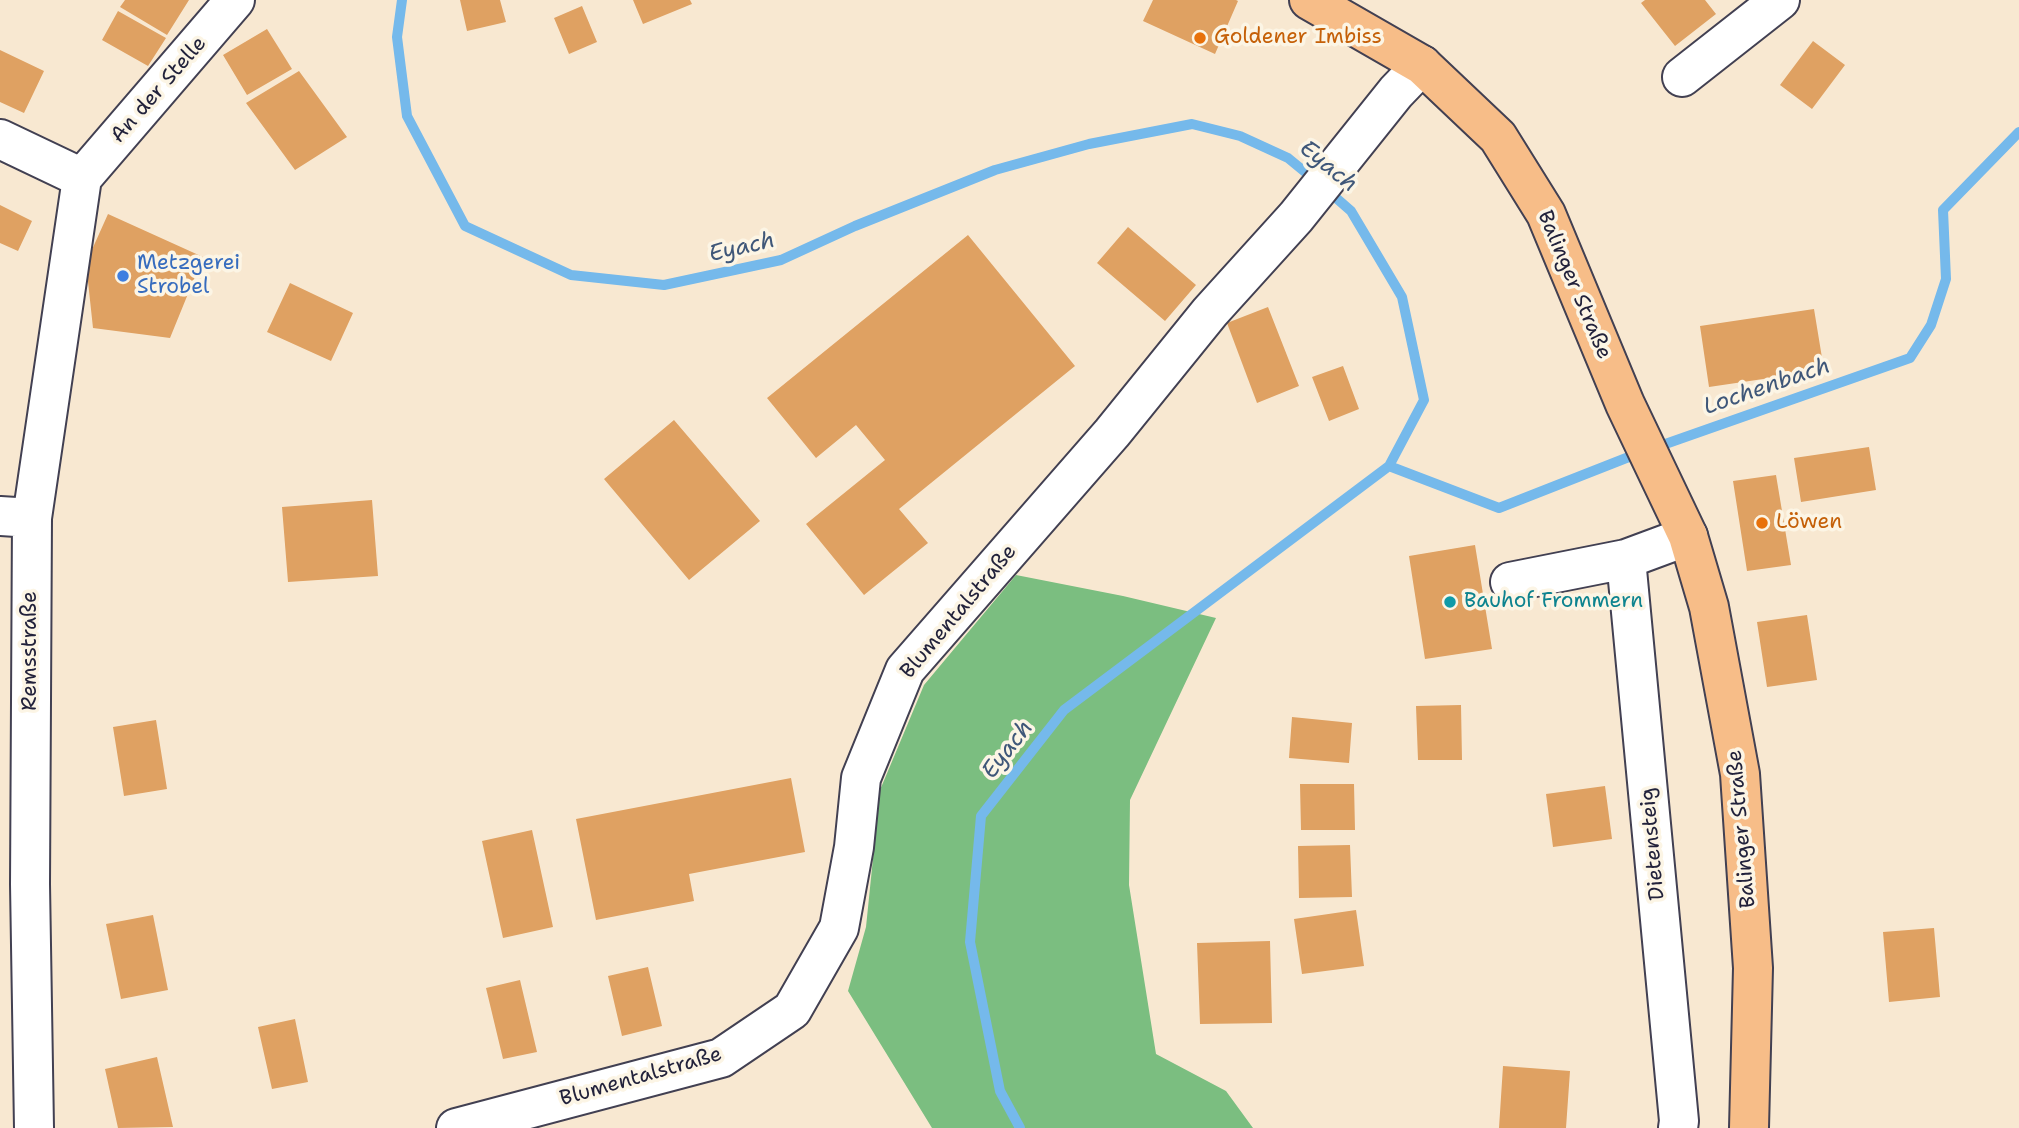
<!DOCTYPE html>
<html>
<head>
<meta charset="utf-8">
<style>
	body { margin:0 }
	canvas { display:block; background:#f8e8d1 }
</style>
</head>
<body>
<canvas width="2019" height="1128"></canvas>
<script>
const ctx = document.querySelector('canvas').getContext('2d');
ctx.lineJoin = 'round';
function paint(path, color) { ctx.fillStyle = color; ctx.fill(path, 'evenodd'); }
function strokePath(path, color, width, dash) { ctx.strokeStyle = color; ctx.lineWidth = width; ctx.lineCap = dash ? 'butt' : 'round'; ctx.setLineDash(dash || []); ctx.stroke(path); }
function label(font, color, halo, rows, align = 'center') {
  ctx.font = font + ' "Shantell Sans",sans-serif'; ctx.lineWidth = 7; ctx.setLineDash([]); ctx.textBaseline = 'middle'; ctx.strokeStyle = halo; ctx.fillStyle = color; for (const [text, x, y, turn = 0] of rows) {
    ctx.save(); ctx.translate(x, y); ctx.rotate((+turn || 0) * Math.PI / 180); ctx.textAlign = isNaN(turn) ? turn : align; if (halo) ctx.strokeText(text, 0, 0); ctx.fillText(text, 0, 0); ctx.restore();
  }
}
paint(new Path2D(`
	M1016 575 1123 596 1216 618 1130 800 1129 885 1156 1054 1226 1091 1253 1128H932L848 991 866 927 880 790 924 685Z`), '#7bbe80');
strokePath(new Path2D(`
	M402 0 397 37 407 116 465 226 571 275 664 285 781 260 855 226 995 170 1089 144 1192 124 1240 136 1288 158 1316 181
	M1654 448 1910 358 1931 325 1946 279 1943 210 2019 132
	M1389 466 1499 508 1639 453
	M1020 1128 1000 1091 970 942 981 816 1064 710 1389 466 1424 400 1402 297 1351 211 1327 190`), '#75b9eb', 10);
paint(new Path2D(`
	M125 0H189L167 35 120 7Z
	M460 0H500L506 22 467 31Z
	M633 0H690L692 4 643 24Z
	M1153 0H1236L1238 1 1215 54 1143 21Z
	M1645 0H1705L1716 14 1675 46 1641 3Z
	M582 6 597 42 569 54 554 18Z
	M118 11 166 38 148 66 102 40Z
	M267 29 292 69 247 95 223 55Z
	M1813 41 1845 65 1812 109 1780 85Z
	M0 50 44 71 24 113 0 102Z
	M299 71 347 137 295 170 246 103Z
	M0 205 32 221 18 251 0 243Z
	M108 214 203 257 170 338 93 328 86 263Z
	M1128 227 1196 285 1165 321 1097 263Z
	M968 235 1075 366 899 509 928 543 864 595 806 524 885 460 856 425 816 458 767 398Z
	M290 283 353 313 331 361 267 332Z
	M1268 307 1299 386 1257 403 1227 323Z
	M1814 309 1824 370 1709 387 1700 326Z
	M1343 366 1359 409 1329 421 1312 377Z
	M674 420 760 521 689 580 604 479Z
	M1869 447 1876 490 1801 502 1794 458Z
	M1776 475 1791 565 1747 571 1733 481Z
	M372 500 378 576 288 582 282 507Z
	M1475 545 1492 649 1425 659 1409 556Z
	M1807 615 1817 680 1767 687 1757 622Z
	M1461 705 1462 760H1418L1416 706Z
	M1292 717 1352 723 1349 763 1289 758Z
	M156 720 167 789 124 796 113 727Z
	M791 778 805 852 689 874 694 901 596 920 576 819Z
	M1300 784H1354L1355 830H1301Z
	M1605 786 1612 839 1553 847 1546 794Z
	M532 830 553 927 503 938 482 841Z
	M1350 845 1352 897 1299 898 1298 846Z
	M1356 910 1364 966 1302 974 1294 919Z
	M153 915 168 990 121 999 106 924Z
	M1934 928 1940 997 1889 1002 1883 932Z
	M1270 941 1272 1023 1200 1024 1197 943Z
	M648 967 662 1026 622 1036 608 976Z
	M520 980 537 1052 503 1059 486 988Z
	M295 1019 308 1082 272 1089 258 1027Z
	M157 1057 173 1127 118 1128 105 1069Z
	M1503 1066 1570 1071 1566 1128H1499Z`), '#dfa162');
const minor = new Path2D(`
	M1682 77 1780 0
	M0 139 82 178
	M82 178 235 0
	M0 516 32 518
	M1626 559 1679 1121 1678 1128
	M1510 582 1626 559 1688 536
	M34 1128 30 884 32 518 82 178
	M456 1128 721 1058 792 1010 839 928 854 847 861 778 905 670 1112 433 1210 312 1296 217 1396 92 1422 65`);
const major = new Path2D(`
	M1309 0 1422 65 1498 137 1546 214 1625 404 1688 536 1709 607 1740 774 1753 968 1749 1128`);
strokePath(minor, '#424052', 42);
strokePath(major, '#424052', 42);
strokePath(minor, '#fff', 38);
strokePath(major, '#f7bd88', 38);
for (const [x, y, r, color] of [
	[1200,38,7,"#e8710a"],
	[123,276,7,"#3f7fe0"],
	[1762,523,7,"#e8710a"],
	[1450,602,7,"#0f9aa8"]
]) { const dot = new Path2D(); dot.arc(x, y, r, 0, 2 * Math.PI); ctx.fillStyle = color; ctx.fill(dot); strokePath(dot, '#fcf5e5', 2.5); }
label('21px', '#c56008', '#fcf5e5', [
	["Goldener Imbiss",1214,38],
	["Löwen",1776,523]
], 'left');
label('21px', '#22223b', '#fcf5e5', [
	["An der Stelle",159,90,-49],
	["Balinger Straße",1574,285,67],
	["Blumentalstraße",959,612,-50],
	["Remsstraße",31,651,-90],
	["Balinger Straße",1742,829,-95],
	["Dietensteig",1653,844,-95],
	["Blumentalstraße",641,1077,-16]
]);
label('21px', '#366cbe', '#fcf5e5', [
	["Metzgerei",137,264],
	["Strobel",137,288]
], 'left');
label('21px', '#0d838f', '#fcf5e5', [
	["Bauhof Frommern",1464,602]
], 'left');
label('italic 23px', '#3f5779', '#fcf5e5', [
	["Eyach",1328,167,39],
	["Eyach",742,248,-13],
	["Lochenbach",1767,387,-19],
	["Eyach",1008,750,-52]
]);
</script>
</body>
</html>
